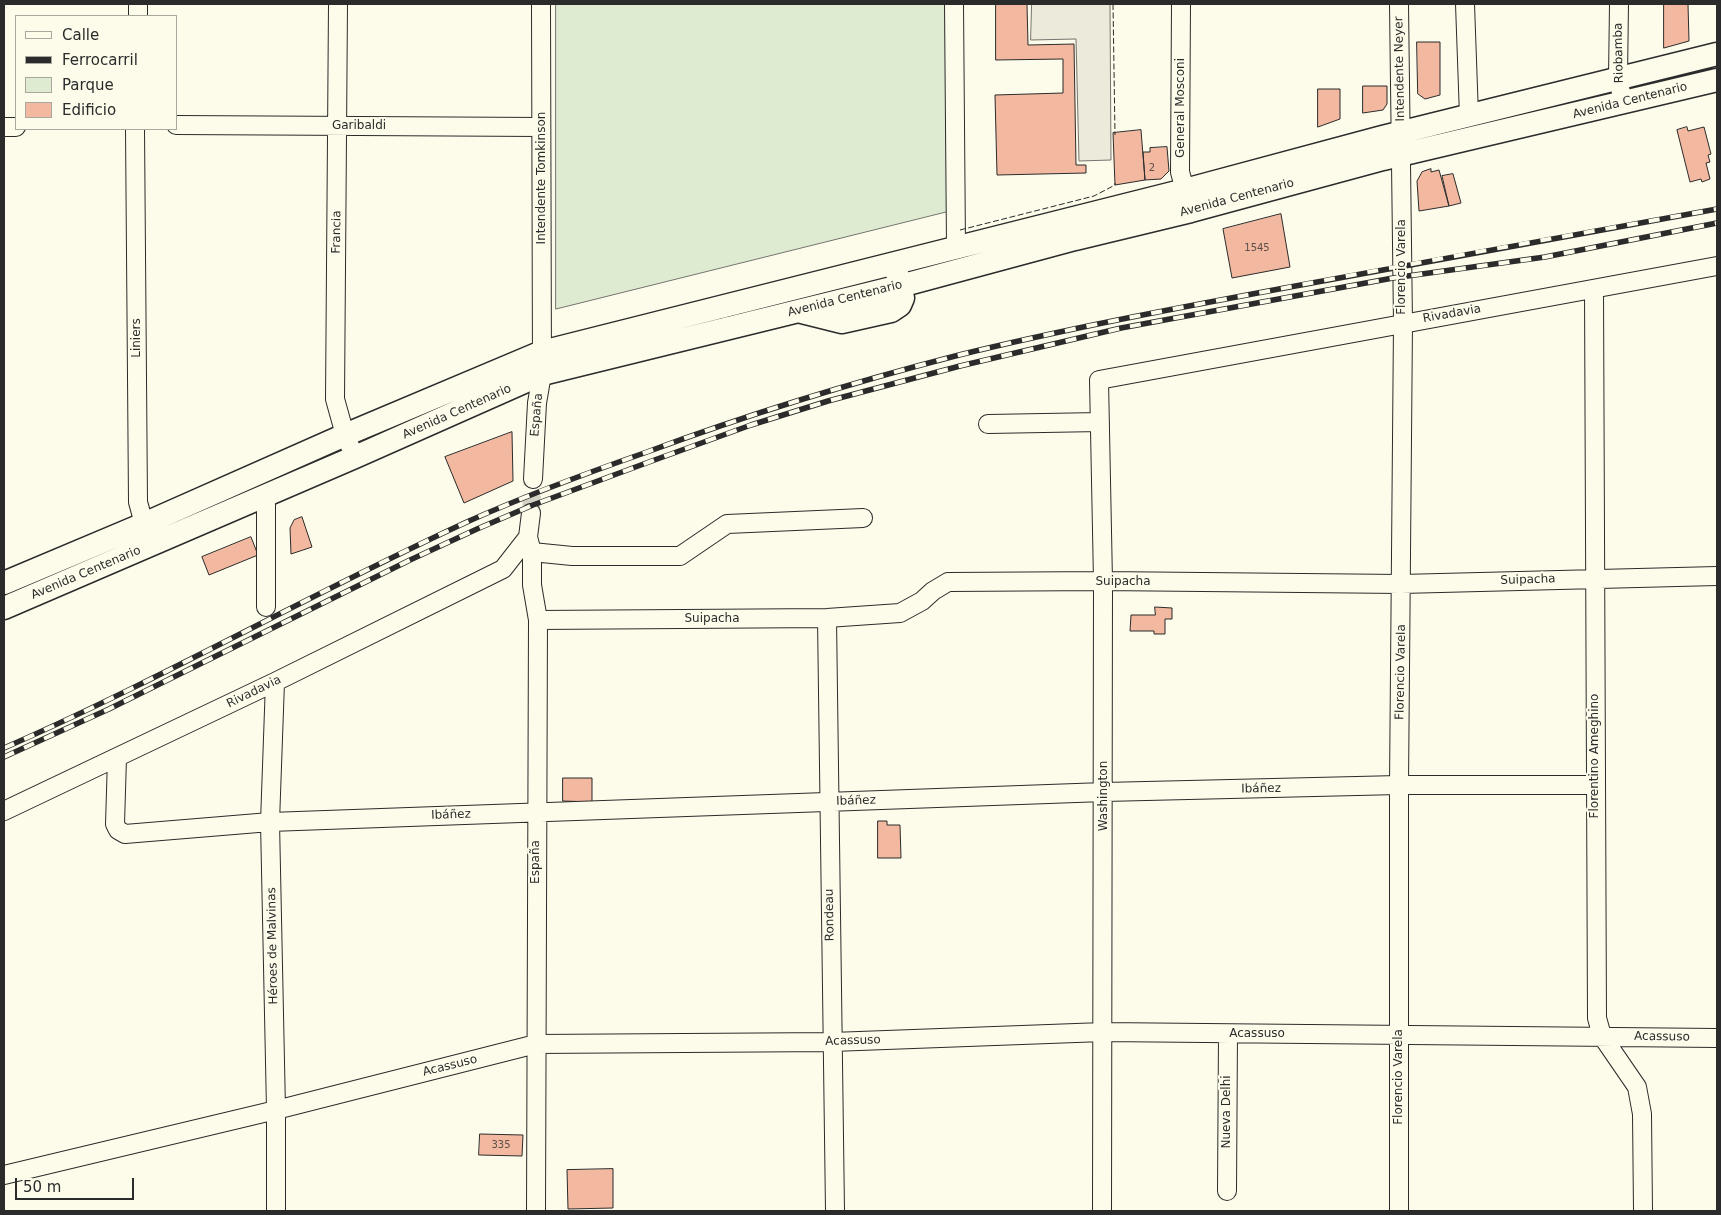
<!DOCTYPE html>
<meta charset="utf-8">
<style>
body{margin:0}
#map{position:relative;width:1721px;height:1215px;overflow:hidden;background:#fdfbea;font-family:"DejaVu Sans",sans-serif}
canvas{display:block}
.frame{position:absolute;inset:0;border:5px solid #2b2b2b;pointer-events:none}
.legend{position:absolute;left:15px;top:15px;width:162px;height:115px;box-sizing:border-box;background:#fdfbea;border:1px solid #a9a89e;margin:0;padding:6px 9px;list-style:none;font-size:15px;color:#2b2b2b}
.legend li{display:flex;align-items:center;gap:10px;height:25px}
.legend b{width:25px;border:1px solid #a9a89e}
.scale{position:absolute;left:15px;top:1178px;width:119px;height:22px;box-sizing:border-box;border:2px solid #2b2b2b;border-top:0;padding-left:6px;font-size:15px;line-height:18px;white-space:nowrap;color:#2b2b2b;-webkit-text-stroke:4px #fdfbea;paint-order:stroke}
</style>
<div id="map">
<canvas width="1721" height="1215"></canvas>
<div class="frame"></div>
<ul class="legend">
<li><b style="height:6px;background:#fdfbea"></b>Calle</li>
<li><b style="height:6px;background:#2b2b2b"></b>Ferrocarril</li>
<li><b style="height:14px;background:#deebd1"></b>Parque</li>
<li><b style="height:14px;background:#f2b8a0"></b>Edificio</li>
</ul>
<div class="scale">50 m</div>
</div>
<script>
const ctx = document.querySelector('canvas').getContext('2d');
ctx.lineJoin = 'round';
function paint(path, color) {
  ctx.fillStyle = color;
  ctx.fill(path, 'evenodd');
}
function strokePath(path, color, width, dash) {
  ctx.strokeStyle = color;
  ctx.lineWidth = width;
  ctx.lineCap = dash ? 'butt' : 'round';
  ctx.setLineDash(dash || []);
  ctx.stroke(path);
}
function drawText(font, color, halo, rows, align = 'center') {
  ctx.font = font + ' "DejaVu Sans",sans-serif';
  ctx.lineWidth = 4;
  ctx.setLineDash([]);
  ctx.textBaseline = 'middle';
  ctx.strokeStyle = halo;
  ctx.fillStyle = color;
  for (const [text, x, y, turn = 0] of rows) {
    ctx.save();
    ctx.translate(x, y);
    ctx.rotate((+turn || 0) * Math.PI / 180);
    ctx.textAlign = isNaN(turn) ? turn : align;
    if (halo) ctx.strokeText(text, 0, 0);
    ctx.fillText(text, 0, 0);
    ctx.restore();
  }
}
const green = new Path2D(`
 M556,4H948L950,211L556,309Z`);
const parking = new Path2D(`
 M1032,4H1110L1111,160L1079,161L1076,39L1031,40Z`);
const building = new Path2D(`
 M996,4H1027L1028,45L1074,44L1076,165H1086V173L997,175L995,95L1063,93V59L996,60Z
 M1664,4H1688L1689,41L1664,48Z
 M1417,42H1440V95L1425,99L1418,94Z
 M1363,86H1387V104L1383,110L1363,113Z
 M1318,89H1340V119L1318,127Z
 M1687,127L1688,131L1704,127L1711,154L1708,155L1710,162L1706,163L1710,179L1702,182L1701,179L1690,182L1677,130Z
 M1141,130L1145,180L1115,185L1113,133Z
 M1167,147L1169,171L1161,179L1145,180L1143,152H1150V148Z
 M1431,169V172L1439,170L1449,206L1419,211L1417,181L1422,172Z
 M1453,174L1461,203L1449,206L1442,176Z
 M1281,214L1290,267L1232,278L1223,229Z
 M512,432L513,481L464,503L445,457Z
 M302,517L312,547L291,554L290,528L294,520Z
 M251,537L258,555L209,575L202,557Z
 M1155,607L1172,608V619H1165V634H1154V631H1130L1131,615H1155Z
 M563,778H592V802L563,801Z
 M878,821H887V825H900L901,858H878Z
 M480,1134L523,1135L522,1156L479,1155Z
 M613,1169V1208L568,1209L567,1170Z`);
const minorTunnel = new Path2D(`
 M531,513L533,479`);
const minor = new Path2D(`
 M338,4L335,399L345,435L355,457
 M954,4L956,246
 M1181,4L1180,172L1188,201
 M1399,4L1403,323L1399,785V1211
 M1465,4L1469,116
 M1619,4L1618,78L1623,102
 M138,16V4
 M176,125L541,127
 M4,127H16
 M135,129L138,502L144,524L149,535
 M1594,289L1597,1018L1602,1036L1637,1087L1642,1114L1643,1211
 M988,424L1100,422
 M533,479L537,403L542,374L541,4
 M531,513L528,537L532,552V585L538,620L536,1211
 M532,552L572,556H680L727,524L863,518
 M266,607V494
 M827,618L835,1211
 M538,620L827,618L900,613L922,601L933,591L948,582L1103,581L1401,584L1717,576
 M275,682L270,822L276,1110V1211
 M117,758L115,824L118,830L125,834L270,822L1104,792L1399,785H1596
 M4,811L275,682L503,569L528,537
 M4,1175L276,1110L536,1044L832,1042L1103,1032L1717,1038
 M1227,1191L1228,1034
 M1102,1211L1103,581L1099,380L1717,266`);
const major = new Path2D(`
 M802,312L842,322L891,311L900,305L903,298L897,273
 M4,583L144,524L345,435L542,352L1185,190L1382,137L1717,54
 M4,608L355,457L542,374L900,286L1075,239L1191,211L1383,159L1717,80`);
const rail = new Path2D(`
 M4,748C162,679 312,593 469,521C527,495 587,473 647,452C749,414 854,382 959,355C1065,329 1172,309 1279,289C1425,261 1571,235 1717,209
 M4,757L109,709L410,560L477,529L533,505L649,462L751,425L828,401L960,366L1121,328L1393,278L1545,257L1717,223`);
const fence = new Path2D(`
 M1113,4L1115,135
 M960,230L1094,196L1115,185V183`);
const numberNames = [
 ["2",1152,168],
 ["1545",1257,248],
 ["335",501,1145]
];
const streetNames = [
 ["Riobamba",1619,53,-91],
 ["Intendente Neyer",1400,69,-91],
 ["Avenida Centenario",1630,101,-14],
 ["General Mosconi",1181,108,-90],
 ["Garibaldi",359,126],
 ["Intendente Tomkinson",542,178,-90],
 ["Avenida Centenario",1237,198,-15],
 ["Francia",337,232,-89],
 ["Florencio Varela",1402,267,-90],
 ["Avenida Centenario",845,299,-14],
 ["Rivadavia",1452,314,-10],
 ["Liniers",137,338,-90],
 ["Avenida Centenario",457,412,-24],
 ["España",537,415,-85],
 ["Avenida Centenario",86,573,-23],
 ["Suipacha",1528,580,-2],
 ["Suipacha",1123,582],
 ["Suipacha",712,619],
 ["Florencio Varela",1401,672,-89],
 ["Rivadavia",254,692,-26],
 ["Florentino Ameghino",1595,756,-90],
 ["Ibáñez",1261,789,-1],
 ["Washington",1104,796,-90],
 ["Ibáñez",856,801,-2],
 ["Ibáñez",451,815,-2],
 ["España",536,862,-90],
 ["Rondeau",830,915,-91],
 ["Héroes de Malvinas",273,946,-91],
 ["Acassuso",1257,1034],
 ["Acassuso",1662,1037,1],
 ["Acassuso",853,1041,-2],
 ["Acassuso",450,1066,-14],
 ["Florencio Varela",1399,1077,-90],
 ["Nueva Delhi",1227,1112,-90]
];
paint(green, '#deebd1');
strokePath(green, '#74746e', 1);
paint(parking, '#eceadb');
strokePath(parking, '#74746e', 1);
paint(building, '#f2b8a0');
strokePath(building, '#2b2b2b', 1);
strokePath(minorTunnel, '#d3d1c4', 18, [18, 9]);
strokePath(minor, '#2b2b2b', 20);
strokePath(major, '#2b2b2b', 25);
strokePath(minor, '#fdfbea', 18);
strokePath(major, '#fdfbea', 22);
strokePath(rail, '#2b2b2b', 5.5);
strokePath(rail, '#fdfbea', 4, [11]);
strokePath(fence, '#2b2b2b', 1, [6, 2.5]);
drawText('10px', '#5d4e48', null, numberNames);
drawText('12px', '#2b2b2b', '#fdfbea', streetNames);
</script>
